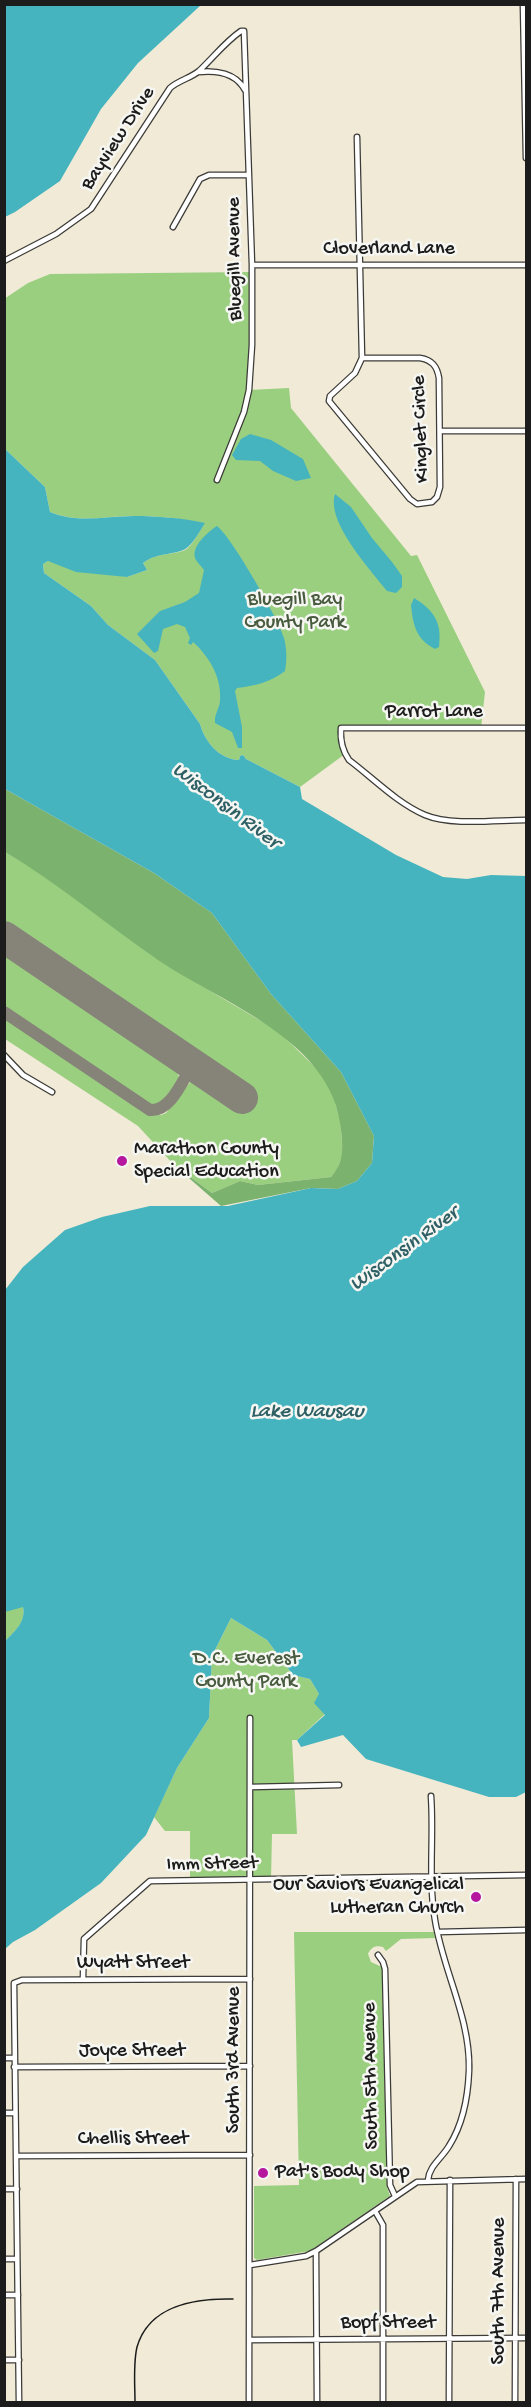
<!DOCTYPE html>
<style>
body{margin:0}
#map{position:relative;width:531px;height:2407px;overflow:hidden;background:#f0ead6;font-family:"Gochi Hand",sans-serif}
canvas{display:block}
.frame{position:absolute;inset:0;border:6px solid #1c1c1c;pointer-events:none}
</style>
<div id="map">
<canvas width="531" height="2407"></canvas>
<div class="frame"></div>
</div>
<script>
const ctx = document.querySelector('canvas').getContext('2d');
ctx.lineJoin = 'round';
function paint(path, color) {
  ctx.fillStyle = color;
  ctx.fill(path, 'evenodd');
}
function strokePath(path, color, width, dash) {
  ctx.strokeStyle = color;
  ctx.lineWidth = width;
  ctx.lineCap = dash ? 'butt' : 'round';
  ctx.setLineDash(dash || []);
  ctx.stroke(path);
}
function drawText(font, color, halo, rows, align = 'center') {
  ctx.font = font + ' "Gochi Hand",sans-serif';
  ctx.lineWidth = 5;
  ctx.setLineDash([]);
  ctx.textBaseline = 'middle';
  ctx.strokeStyle = halo;
  ctx.fillStyle = color;
  for (const [text, x, y, turn = 0] of rows) {
    ctx.save();
    ctx.translate(x, y);
    ctx.rotate((+turn || 0) * Math.PI / 180);
    ctx.textAlign = isNaN(turn) ? turn : align;
    if (halo) ctx.strokeText(text, 0, 0);
    ctx.fillText(text, 0, 0);
    ctx.restore();
  }
}
const green = new Path2D(`
 M251,272L249,390L289,388L291,408L411,556L417,555L485,692L481,728H341L345,754L300,787L246,759L243,755L240,756L239,760C219,759 205,742 200,724L155,660L108,625L91,606L44,573L43,564L48,561L127,577L147,570L143,563C159,551 178,556 188,548C194,542 200,531 204,524C182,518 157,516 134,516C103,516 80,524 50,512L45,487L5,449L4,299L28,283L50,274Z
 M5,852L39,872L200,985L278,1031L322,1074L333,1096L340,1119L343,1154L337,1170L331,1177L258,1185L240,1181L212,1193L174,1165L138,1126L5,1039L4,1018L149,1115H161L166,1113L191,1081L202,1082L236,1105L247,1088L5,924Z
 M4,949L177,1066L179,1078C173,1089 164,1107 150,1104L5,1006Z
 M16,1607H23C26,1623 15,1631 5,1641V1612Z
 M231,1618L267,1640L293,1675L310,1679L319,1694L325,1714L297,1740H292L297,1834H272L271,1879H250L248,1764L247,1873L245,1877L190,1878V1831H165L154,1817L177,1768L209,1718L212,1656Z
 M294,1932H434L435,1938L401,1939L386,1951L383,1947C376,1945 371,1947 368,1954L371,1962L382,1967L387,2187L390,2196L310,2251L257,2260L254,2258V2186L299,2185Z`);
const forest = new Path2D(`
 M5,789L154,873L212,913L271,994L341,1072L374,1136L372,1163L357,1181L338,1189L311,1188L221,1206L174,1165L212,1193L240,1181L258,1185L331,1177C344,1162 343,1150 341,1130C333,1040 223,1004 158,960C106,924 59,884 5,852Z`);
const water = new Path2D(`
 M5,4L201,5L138,63L101,109L60,181L15,212L5,217Z
 M250,434L271,440L303,459L311,478L296,481L273,471L260,461L236,460L232,455L241,439Z
 M5,449L45,487L50,512C79,524 104,516 134,516C158,516 182,518 205,523C200,531 194,542 188,547C178,556 159,551 143,563L147,570L127,577L76,572L48,561L43,564L44,573L91,606L108,625L155,660L200,724C205,742 219,759 239,760L240,756L243,755L246,759L300,787L302,799L396,855L443,877L467,879L491,875L526,876V1792L516,1797H489L366,1759L343,1735L301,1747L297,1740L325,1715L314,1703L319,1694L310,1679L293,1675L267,1640L231,1618L212,1656L209,1718L177,1768L146,1835L101,1883L35,1930L13,1942L5,1949V1641C15,1631 26,1622 23,1607L5,1612V1290L23,1267L65,1230L102,1217L150,1206H228L311,1188L338,1189L357,1181L372,1163L374,1136L341,1072L271,994L212,913L154,873L5,789Z
 M335,494L351,507L372,538L392,562L402,576V587L396,593L387,591C370,569 326,522 335,494Z
 M217,526C231,536 279,620 284,638C287,649 287,661 285,671C271,682 254,686 237,688L235,691L242,727V748H238L232,732L215,723C214,714 220,708 220,700C222,678 209,656 193,642L191,645L188,643L190,638L185,627L177,624L163,629L158,651L154,653L137,634L160,611L185,602L199,593L204,570C201,566 196,561 195,558C191,546 209,531 217,526Z
 M414,598C435,611 442,623 439,647L435,649C416,639 413,625 411,605Z`);
const taxiway = new Path2D(`
 M4,1012L150,1110C171,1112 183,1079 193,1064`);
const runway = new Path2D(`
 M4,937L242,1098`);
const minor = new Path2D(`
 M523,4L526,158
 M198,72C216,70 236,73 245,90
 M357,137L362,358L355,373L330,396L329,401L410,499L417,504L432,502L437,497L440,487L439,378C437,366 432,360 420,358H362
 M173,227L200,179L209,175H249
 M4,261L56,234L91,209L170,88C179,80 191,78 199,71C213,58 225,42 241,31H244L252,265V345L249,390L244,412L217,480
 M252,265H526
 M440,431H526
 M526,728H341C340,740 342,750 349,760C373,778 397,803 425,815C451,826 497,820 526,820
 M4,1055L23,1075L52,1092
 M251,1787L339,1785
 M438,1932L526,1930
 M378,1955L383,1962L385,1969L390,2185L395,2196
 M83,1979L84,1939L150,1881L526,1875
 M4,2058H14
 M14,2067L250,2066
 M4,2113H15
 M16,2156L250,2155
 M428,2180C429,2166 442,2158 449,2146C463,2124 468,2097 469,2071C471,2019 443,1971 435,1920C428,1879 434,1837 431,1796
 M4,2189H17
 M375,2211L383,2225V2402
 M316,2251L317,2402
 M4,2259H17
 M250,2265L306,2256L316,2251L417,2182L526,2179
 M4,2295H18
 M250,2340L526,2338
 M4,2360H19
 M19,2402L14,1983L22,1980L250,1979
 M249,2402L250,1718
 M449,2402L450,2180
 M515,2402L516,2179`);
const rail = new Path2D(`
 M135,2402C135,2385 133,2364 137,2347C149,2305 196,2298 233,2299`);
const markers = [
 [122,1161,6,"#b5179e"],
 [476,1897,6,"#b5179e"],
 [263,2173,6,"#b5179e"]
];
const streetNames = [
 ["Bayview Drive",119,139,-57],
 ["Cloverland Lane",389,250],
 ["Bluegill Avenue",236,259,-91],
 ["Kinglet Circle",422,429,-92],
 ["Parrot Lane",434,713],
 ["Imm Street",212,1865,-1],
 ["Wyatt Street",133,1964],
 ["Joyce Street",132,2052],
 ["South 3rd Avenue",235,2060,-90],
 ["South 5th Avenue",372,2076,-91],
 ["Chellis Street",133,2140],
 ["South 7th Avenue",500,2291,-90],
 ["Bopf Street",388,2324]
];
const parkNames = [
 ["Bluegill Bay",295,601],
 ["County Park",295,624],
 ["D.C. Everest",246,1660],
 ["County Park",246,1683]
];
const poiNames = [
 ["Marathon County",134,1150],
 ["Special Education",134,1173],
 ["Our Saviors Evangelical",464,1886,"right"],
 ["Lutheran Church",464,1909,"right"],
 ["Pat's Body Shop",275,2173]
];
const waterNames = [
 ["Wisconsin River",225,807,37],
 ["Wisconsin River",405,1250,-36],
 ["Lake Wausau",307,1413]
];
paint(green, '#9acf80');
paint(forest, '#7bb26e');
paint(water, '#45b4bf');
strokePath(taxiway, '#868379', 12);
strokePath(runway, '#868379', 32);
strokePath(minor, '#3c3b38', 7);
strokePath(minor, '#fff', 4.5);
strokePath(rail, '#1c1c1c', 1.5);
for (const [x, y, r, color] of markers) {
  const dot = new Path2D();
  dot.arc(x, y, r, 0, 2 * Math.PI);
  ctx.fillStyle = color;
  ctx.fill(dot);
  strokePath(dot, '#f6f6f2', 2);
}
drawText('20px', '#1c1c1c', '#f6f6f2', streetNames);
drawText('20px', '#485b3f', '#f6f6f2', parkNames);
drawText('20px', '#1c1c1c', '#f6f6f2', poiNames, 'left');
drawText('italic 21px', '#2e6065', '#f6f6f2', waterNames);
</script>
